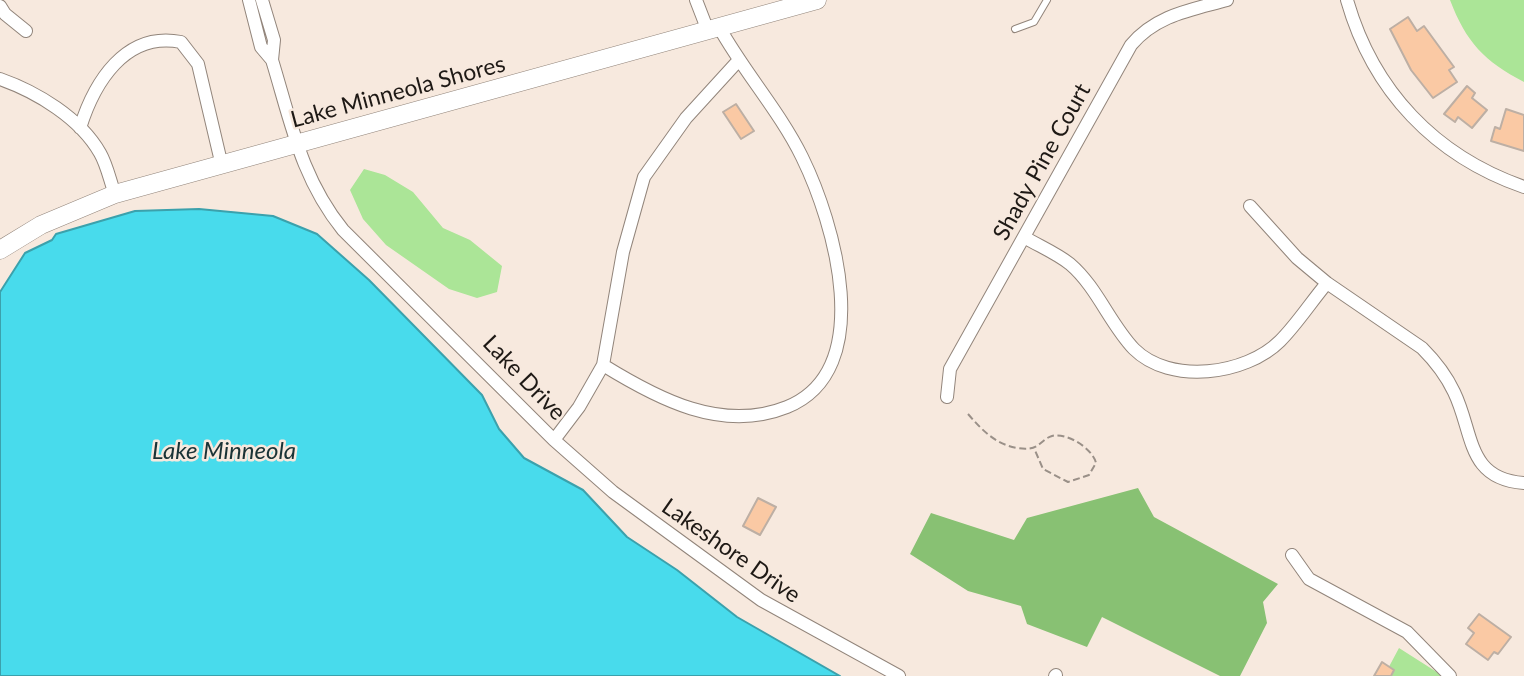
<!DOCTYPE html>
<style>
body{margin:0}
canvas{display:block;background:#f7e9de}
</style>
<canvas width="1524" height="676"></canvas>
<script>
const ctx = document.querySelector('canvas').getContext('2d');
ctx.lineJoin = 'round';
function paint(path, color) {
  ctx.fillStyle = color;
  ctx.fill(path, 'evenodd');
}
function strokePath(path, color, width, dash) {
  ctx.strokeStyle = color;
  ctx.lineWidth = width;
  ctx.lineCap = dash ? 'butt' : 'round';
  ctx.setLineDash(dash || []);
  ctx.stroke(path);
}
function drawText(font, color, halo, rows, align = 'center') {
  ctx.font = font + ' Lato,sans-serif';
  ctx.lineWidth = 5;
  ctx.setLineDash([]);
  ctx.textBaseline = 'middle';
  ctx.strokeStyle = halo;
  ctx.fillStyle = color;
  for (const [text, x, y, turn = 0] of rows) {
    ctx.save();
    ctx.translate(x, y);
    ctx.rotate((+turn || 0) * Math.PI / 180);
    ctx.textAlign = isNaN(turn) ? turn : align;
    if (halo) ctx.strokeText(text, 0, 0);
    ctx.fillText(text, 0, 0);
    ctx.restore();
  }
}
const green = new Path2D(`
 M1450,0H1524V82C1484,61 1466,42 1450,0Z
 M364,169L385,175L413,192L443,228L470,240L502,266L497,292L477,298L449,289L386,245L363,219L350,190Z
 M1399,648L1443,676H1384Z`);
const forest = new Path2D(`
 M1138,488L1154,517L1278,584L1263,602L1267,623L1240,676H1220L1102,617L1087,647L1027,624L1021,606L968,591L910,554L931,513L1014,540L1027,518Z`);
const water = new Path2D(`
 M199,209L273,216L317,234L369,280L482,395L499,429L524,458L583,490L627,537L677,570L737,617L840,676H0V292L25,253L52,240L56,234L135,211Z`);
const building = new Path2D(`
 M1408,17L1417,31L1424,26L1454,67L1449,70L1457,82L1433,98L1411,70L1390,29Z
 M1467,86L1475,93L1472,98L1487,110L1472,128L1458,117L1455,122L1444,114Z
 M736,104L754,131L741,139L723,112Z
 M1506,109L1524,115V151L1491,141L1495,127L1500,129Z
 M758,498L776,507L760,535L743,526Z
 M1479,614L1511,637L1498,654L1494,652L1488,660L1466,644L1474,633L1468,628Z
 M1382,662L1394,670L1391,676H1374Z`);
const path = new Path2D(`
 M968,414C982,430 995,444 1017,448C1040,452 1039,440 1052,436C1067,432 1093,449 1096,463L1089,475L1068,482L1043,469L1034,448`);
const service = new Path2D(`
 M1015,29L1034,22L1047,0`);
const minor = new Path2D(`
 M249,0L261,47L272,60
 M262,0L274,40L272,60C291,122 301,178 343,230L554,440L613,492L761,600L899,676
 M696,0L708,31
 M1347,0C1373,91 1435,156 1524,187
 M0,6L5,14L26,31
 M0,79C37,92 80,118 100,153C107,165 110,181 115,194
 M80,128C94,83 125,31 181,42L198,64L222,166
 M1250,206L1297,258L1327,283L1422,348C1435,361 1446,375 1454,392C1474,433 1466,479 1524,483
 M1024,237C1039,246 1056,253 1070,264C1097,287 1110,324 1134,349C1170,385 1246,375 1280,341C1297,324 1311,302 1327,283
 M603,365C658,399 722,433 787,407C878,370 834,222 802,157C780,112 744,72 719,27
 M947,397L950,369L1131,45C1156,15 1191,10 1227,0
 M554,440L579,407L603,365L623,252L644,177L686,118L738,61
 M1292,555L1309,579L1407,632L1450,676
 M1055,676L1056,675`);
const secondary = new Path2D(`
 M0,250L41,225L115,194L817,0`);
const streetNames = [
 ["Lake Minneola Shores",398,92,-15],
 ["Shady Pine Court",1042,162,-61],
 ["Lake Drive",524,378,46],
 ["Lakeshore Drive",731,551,35]
];
const waterNames = [
 ["Lake Minneola",224,451]
];
paint(green, '#abe597');
paint(forest, '#88c173');
paint(water, '#48dbec');
strokePath(water, '#3ba1ac', 2);
paint(building, '#fac9a4');
strokePath(building, '#bdafa4', 2);
strokePath(service, '#92857b', 8);
strokePath(minor, '#92857b', 14);
strokePath(secondary, '#92857b', 19);
strokePath(path, '#9a9088', 2, [7, 3.5]);
strokePath(service, '#fff', 6);
strokePath(minor, '#fff', 12);
strokePath(secondary, '#fff', 18);
drawText('23px', '#1e1915', '#f7e9de', streetNames);
drawText('italic 24px', '#1a3336', '#f7e9de', waterNames);
</script>
